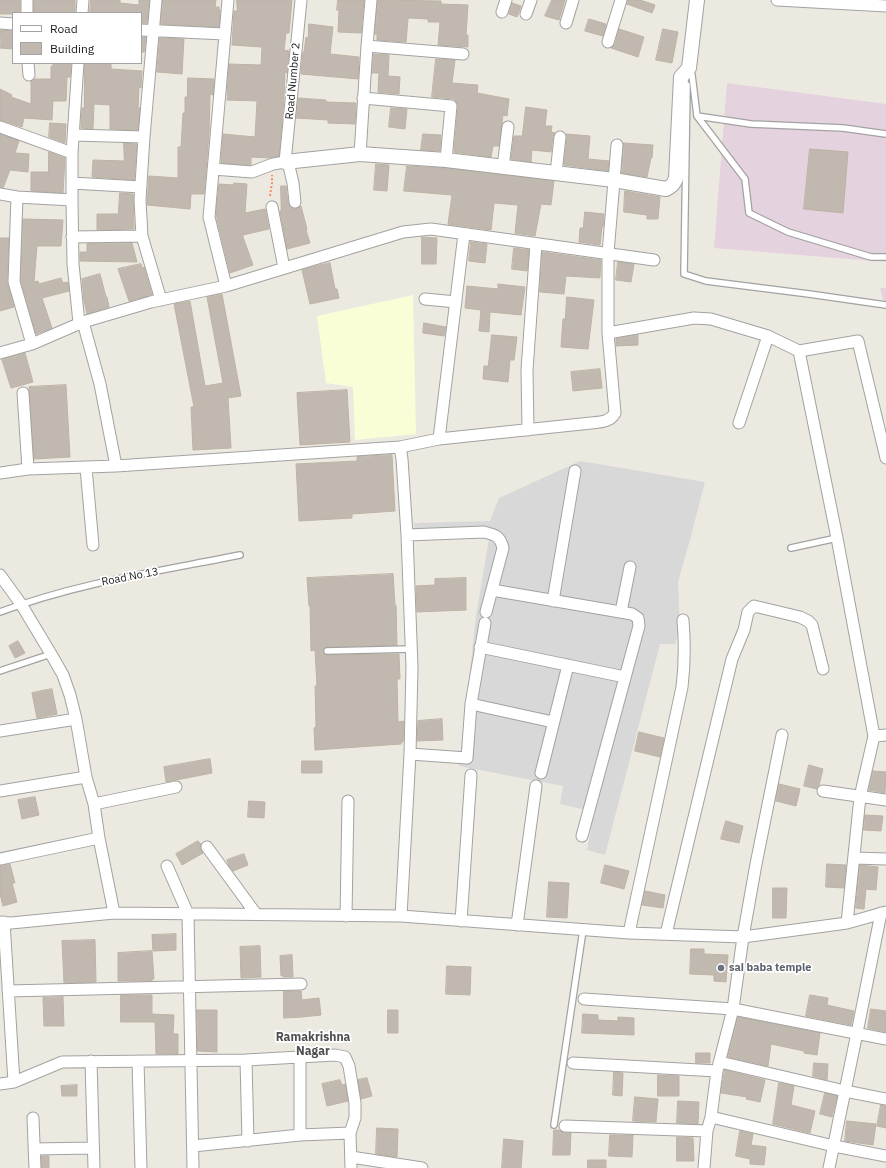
<!DOCTYPE html>
<style>
body{margin:0}
#map{position:relative;width:886px;height:1168px;overflow:hidden;background:#eceae0;font-family:"IBM Plex Sans",sans-serif}
canvas{display:block}
.legend{position:absolute;left:12px;top:12px;width:130px;height:52px;box-sizing:border-box;background:#fff;border:1px solid #a4a4a4;margin:0;padding:5px 7px;list-style:none;font-size:12px;color:#1b1b1b}
.legend li{display:flex;align-items:center;gap:8px;height:20px}
.legend b{width:20px;border:1px solid #a4a4a4}
</style>
<div id="map">
<canvas width="886" height="1168"></canvas>
<ul class="legend">
<li><b style="height:5px;background:#fff"></b>Road</li>
<li><b style="height:11px;background:#c1b9b0"></b>Building</li>
</ul>
</div>
<script>
const ctx = document.querySelector('canvas').getContext('2d');
ctx.lineJoin = 'round';
function paint(path, color) {
  ctx.fillStyle = color;
  ctx.fill(path, 'evenodd');
}
function strokePath(path, color, width, dash) {
  ctx.strokeStyle = color;
  ctx.lineWidth = width;
  ctx.lineCap = dash ? 'butt' : 'round';
  ctx.setLineDash(dash || []);
  ctx.stroke(path);
}
function drawText(font, color, halo, rows, align = 'center') {
  ctx.font = font + ' "IBM Plex Sans",sans-serif';
  ctx.lineWidth = 3.5;
  ctx.setLineDash([]);
  ctx.textBaseline = 'middle';
  ctx.strokeStyle = halo;
  ctx.fillStyle = color;
  for (const [text, x, y, turn = 0] of rows) {
    ctx.save();
    ctx.translate(x, y);
    ctx.rotate((+turn || 0) * Math.PI / 180);
    ctx.textAlign = isNaN(turn) ? turn : align;
    if (halo) ctx.strokeText(text, 0, 0);
    ctx.fillText(text, 0, 0);
    ctx.restore();
  }
}
const residential = new Path2D(`
 M580,461L705,482L690,540L678,582L680,628L675,644H660L605,855L587,850L594,812L560,804L563,786L459,766L476,617L489,538H415L414,523L490,521L499,498Z`);
const industrial = new Path2D(`
 M727,83L886,104V262L714,248Z
 M880,288H886V311Z`);
const education = new Path2D(`
 M413,295L416,434L355,440L353,387L326,383L317,316Z`);
const building = new Path2D(`
 M0,0H20V13H13V14H0Z
 M34,0H75V13H34Z
 M91,0H120V3L139,5V0H149L147,23H141V13H90Z
 M163,0H216L215,7H219V10H220L219,27L161,24Z
 M237,0H292L289,33H286L284,50L289,51L287,73L285,72L284,97L279,156L269,158L251,157V165L221,163L223,134L255,137L257,101L227,100L228,95H227L229,64L261,65L262,47L232,45L234,11H237Z
 M338,0H364L361,33L338,32L339,10H337Z
 M378,0L441,1V4L468,5L466,35H468V47L438,45L440,22H428V19L409,18L408,19L406,42L377,40V34H375Z
 M552,0H565L559,20L545,16Z
 M628,0H640L655,5L652,13L627,4Z
 M512,3L521,6L517,17L509,14Z
 M589,19L606,24L603,36L585,31Z
 M309,24L333,27L330,54L359,57L358,79L301,74L303,52H304L306,37L308,38Z
 M619,29L644,37L638,57L611,48L615,44Z
 M663,29L678,32L672,63L656,60Z
 M1,30L13,31V49L0,48Z
 M141,37H146L144,52H141Z
 M160,38L184,39L182,74L157,72Z
 M374,54L389,55L388,76L400,77L399,94L378,92L379,73H372Z
 M436,59L455,60L452,83L478,85L477,93L509,99L507,116L503,115L499,146H493L491,157L454,152L458,104L454,99L432,97Z
 M53,63H71L70,77H67L66,101H53L52,120L24,118L22,127L0,120V89L12,95L11,97L31,104V81L35,79H51V66H53Z
 M85,63H111V69L142,71L141,88L139,87L138,108H140L138,130L110,129V105L94,104L93,129L81,128L82,108H84Z
 M188,78L214,79L213,95L210,94L209,134L204,194H191L190,209L147,205L149,176L178,178V147H181L183,113H185V97H187Z
 M298,98L326,100V102L356,103L355,124L328,123V120L296,118Z
 M526,107L547,110L545,126H552L551,132L555,133L553,136L551,152L532,150L531,162L511,159L514,136H522Z
 M391,108L407,109L405,129L389,127Z
 M50,123L66,124L65,143L49,137Z
 M0,134L19,141L15,153L29,154L28,172L10,170L3,188L0,187Z
 M423,134L441,135L440,151L421,150Z
 M566,134L590,136L588,159L609,161L608,171L564,165L567,138Z
 M124,143L137,144L134,180L92,177L93,160L124,161Z
 M624,143L653,145L652,158H651L647,177L622,173Z
 M810,149L848,152L843,213L804,209Z
 M49,152L65,158L63,193L31,191V172H48Z
 M376,164L389,165L387,191L374,190Z
 M407,166L445,168L554,181L551,205L541,204L535,236L515,233L518,205L494,203L491,230L448,224L452,195L404,191Z
 M234,183L247,184L245,213L265,209L269,229L243,235V237L253,265L230,273L217,219L216,212L219,184L234,185Z
 M281,186H286L288,203L290,206L295,209L301,206L307,229L306,230L310,243L287,249L280,211L281,210Z
 M625,191L660,197L658,219H647V215L624,212Z
 M120,193L133,194L134,229L97,230V214H118Z
 M585,212L604,214L603,227H602L600,245L579,242L580,228H583Z
 M23,219L63,220L61,246H37L34,282L38,281L39,284L61,278L63,283L68,282L69,291L42,298L52,328L36,334L21,281Z
 M422,237L437,238L436,264H422Z
 M0,238H9L7,282L14,307L0,311Z
 M471,242L487,244L485,263L469,261Z
 M132,243L137,262L80,261V252H87V244Z
 M514,248L529,250L527,271L512,269Z
 M542,252L601,260L600,277V278L566,276L564,294L540,292Z
 M618,262L634,264L631,282L616,280Z
 M330,263L335,289H337L339,298L310,304L302,270L316,266Z
 M141,264L142,268L144,267L152,295L129,301L118,269Z
 M100,274L106,297H107L109,307L87,314L84,301L82,279Z
 M498,284L525,287L521,315L490,312L489,332L479,331L481,310L465,308L467,286L498,289Z
 M222,294L241,396L228,398L231,448L193,450L191,407H194L174,304L190,301L205,386L223,383L207,297Z
 M567,297L594,300L588,349L561,347L563,319H565Z
 M424,323L446,327L444,336L423,333Z
 M492,335L517,337L514,360H510L508,382L483,379L484,366H488Z
 M638,335V345L616,346V339Z
 M25,353L33,382L11,388L2,360Z
 M600,369L602,388L573,391L571,372Z
 M66,385L70,457L34,459L29,387Z
 M347,390L350,442L300,445L297,393Z
 M392,455L395,511L352,514V518L299,521L296,464L357,461V457Z
 M393,574L395,605H396L397,645L327,647L324,649L323,651L325,654L327,655L399,654L400,679H397L398,722L404,721L403,742H401V744L315,750L314,728L316,727L315,686H317L315,650L311,651L310,606H309L307,578Z
 M466,578V610L417,612L416,586L435,585V579Z
 M18,641L25,653L15,658L9,646Z
 M52,689L57,714L37,718L32,693Z
 M442,719L443,740L417,741L418,721Z
 M639,732L664,738L660,757L635,751Z
 M210,759L212,773L166,782L164,767Z
 M302,761H322V773H302Z
 M809,765L823,769L819,785L817,789L804,786Z
 M873,771L886,772L885,793L869,790Z
 M779,784L800,789L796,806L776,801Z
 M35,797L39,815L22,819L18,800Z
 M249,801L265,802L264,818L248,817Z
 M865,815L883,816L881,831L864,830Z
 M726,821L743,826L739,843L721,839Z
 M198,841L201,844L200,848L203,853L182,865L176,854Z
 M244,854L248,865L233,871L229,866L227,860Z
 M10,864L15,883H12L17,902L3,906L0,894V866Z
 M827,864L846,865L844,888L826,887Z
 M605,865L629,871L624,889L601,883Z
 M860,865L878,867L876,890L866,889L864,909L856,908Z
 M549,882L569,883L567,918L547,917Z
 M773,888H787L786,918H773Z
 M645,891L665,895L663,908L642,905Z
 M176,934V950L153,951L152,935Z
 M95,940L96,982L64,983L62,941Z
 M260,946L261,977L241,978L240,947Z
 M691,949H704V954L728,955L726,982L714,981V975L690,974Z
 M152,951L154,979H152V981H118V953Z
 M292,955L293,977H283V975L281,976L280,956Z
 M447,966L471,967L470,995L446,994Z
 M284,991H301L302,1000L319,998L321,1015L302,1017L284,1018Z
 M121,995H152V1014L174,1015L173,1034H178V1054H156L155,1022H121Z
 M810,995L828,998L827,1005L854,1011L851,1025L806,1016Z
 M63,997L64,1026H44L43,998Z
 M871,1009L886,1011V1032L868,1028Z
 M197,1010H217V1052L198,1051Z
 M388,1010H398V1033H388Z
 M583,1014L598,1015V1020L618,1021V1017L634,1018V1035L582,1033Z
 M738,1017L820,1033L817,1055L804,1053V1051L771,1044L768,1066L728,1057Z
 M696,1053H710V1063H696Z
 M814,1063L828,1064L827,1080L813,1076Z
 M725,1070L765,1080L760,1102L746,1099L747,1097L721,1093Z
 M614,1072L623,1073L622,1096L613,1095Z
 M658,1075L679,1076V1096H658Z
 M367,1078L372,1096L361,1099L358,1080Z
 M340,1080L342,1085L345,1084L348,1101L327,1106L322,1084Z
 M779,1083L794,1086L791,1105L815,1111L810,1133L773,1124Z
 M77,1085V1096H62L61,1086Z
 M825,1093L837,1096L832,1117L820,1114Z
 M635,1097L658,1099L656,1122L633,1121Z
 M678,1101L699,1102L698,1124L677,1123Z
 M881,1105L886,1106V1128L877,1126Z
 M847,1121L876,1124L873,1145L845,1141Z
 M377,1128L398,1129L397,1157L376,1154Z
 M554,1130H559L564,1133H571L570,1155H553Z
 M740,1131L753,1134L751,1145L766,1147L764,1165L750,1164V1159L736,1156Z
 M610,1135H633L632,1157L609,1156Z
 M677,1137L693,1138L694,1161H677Z
 M504,1139L523,1141L521,1168H502Z
 M42,1156H49V1168H42Z
 M588,1160H606V1168H588Z`);
const path = new Path2D(`
 M270,196L272,183V175`);
const service = new Path2D(`
 M689,69L692,75L697,116L745,179L749,213L788,232L871,257H886
 M687,85L684,274L706,281L809,294L886,305
 M697,116L751,124L843,128L886,134
 M791,548L837,538
 M0,612C77,583 160,571 240,555
 M327,651L411,649
 M0,671L51,654
 M554,1125L583,930`);
const minor = new Path2D(`
 M777,0L886,6
 M502,12L506,0
 M27,13V0
 M82,13L83,0
 M526,14L531,0
 M0,23L13,24
 M566,23L573,0
 M141,30L224,34
 M608,42L621,0
 M367,46L463,54
 M28,63L29,75
 M78,63L72,153V200L73,264L79,323
 M363,98L451,106L446,160
 M0,127L72,153
 M73,135L144,137
 M360,154L367,46L371,0
 M288,162L293,183L295,202
 M503,167L508,127
 M213,169L252,172L273,164L285,162L301,0
 M556,173L560,137
 M72,183L141,187
 M0,194L17,197L72,200
 M17,197L14,282L32,344
 M272,207L284,268
 M142,236L161,300
 M72,237L142,236L140,200L144,137L156,0
 M226,286L209,217L228,0
 M425,299L456,302
 M83,322L100,384L116,466
 M608,333L694,318L711,319L768,336L799,351L837,538L874,736L860,797L847,923
 M799,351L858,341L886,458
 M0,353L32,344L83,322L151,302L226,286L403,232L431,229L654,260
 M23,393L28,469
 M739,423L768,336
 M528,430L527,370L536,244
 M439,439L464,234
 M400,447L402,459L407,535L412,667L410,754L401,916
 M86,468L93,545
 M0,473L28,469L116,466L400,447L439,439L591,423C601,422 610,422 615,413L608,333V253L617,145
 M407,535L484,532C496,535 500,536 503,548L486,612
 M0,575L21,604L51,654L63,675L70,695L76,719L86,777L94,804L99,838L114,913
 M492,590L632,614L638,618L639,626L582,836
 M553,601L575,471
 M621,612L630,567
 M480,647L625,677
 M471,704L553,722
 M0,731L76,719
 M874,736L886,735
 M410,754L467,758L471,704L485,623
 M541,773L568,665
 M0,791L86,777
 M823,791L886,800
 M94,804L176,787
 M207,847L256,914
 M854,858L886,859
 M0,859L99,838
 M167,866L188,914L193,1168
 M346,916L348,801
 M461,921L471,775
 M0,922L11,923L114,913L401,916L629,933L743,937L847,923L886,912
 M4,922L14,1082
 M517,925L536,786
 M629,933L682,687C685,663 685,644 683,620
 M666,934L732,659L744,630L748,612L754,606L800,617L808,621L812,625L823,669
 M8,991L301,984
 M584,999L733,1009L886,1039
 M300,1057V1135
 M246,1060L248,1141
 M91,1061L94,1168
 M138,1061L141,1168
 M720,1062L845,1091L886,1099
 M573,1063L717,1071
 M0,1084L14,1082L62,1062L246,1060L335,1055L345,1057L349,1066L355,1103V1118L350,1133L351,1168
 M711,1117L834,1146L886,1156
 M33,1118L35,1168
 M565,1126L707,1131
 M193,1146L300,1135L350,1133
 M34,1149L93,1148
 M351,1157L422,1168
 M704,1168L707,1131L711,1117L717,1071L733,1009L743,937L756,864L782,735
 M829,1168L857,1033L881,913`);
const tertiary = new Path2D(`
 M285,162L360,154L446,160L614,180L666,189C672,186 674,184 676,178L681,77L689,68L697,0`);
const markers = [
 [721,968,4,"#6b7280"]
];
const streetNames = [
 ["Road Number 2",293,81,-85],
 ["Road No 13",130,577,-11]
];
const worshipNames = [
 ["sai baba temple",729,968]
];
const neighbourhoodNames = [
 ["Ramakrishna",313,1038],
 ["Nagar",313,1052]
];
paint(residential, '#d9d8d8');
paint(industrial, '#e5d2df');
paint(education, '#f9fed7');
paint(building, '#c1b9b0');
strokePath(building, '#beb2a3', 1);
strokePath(service, '#a2a2a2', 8);
strokePath(minor, '#a2a2a2', 13);
strokePath(tertiary, '#a2a2a2', 16);
strokePath(path, '#f78967', 2, [2, 2]);
strokePath(service, '#fff', 5.5);
strokePath(minor, '#fff', 11);
strokePath(tertiary, '#fff', 14);
for (const [x, y, r, color] of markers) {
  const dot = new Path2D();
  dot.arc(x, y, r, 0, 2 * Math.PI);
  ctx.fillStyle = color;
  ctx.fill(dot);
  strokePath(dot, '#fff', 1.5);
}
drawText('11px', '#1b1b1b', '#fff', streetNames);
drawText('bold 11px', '#5b616d', '#fff', worshipNames, 'left');
drawText('bold 12px', '#4e4e4e', '#fff', neighbourhoodNames);
</script>
